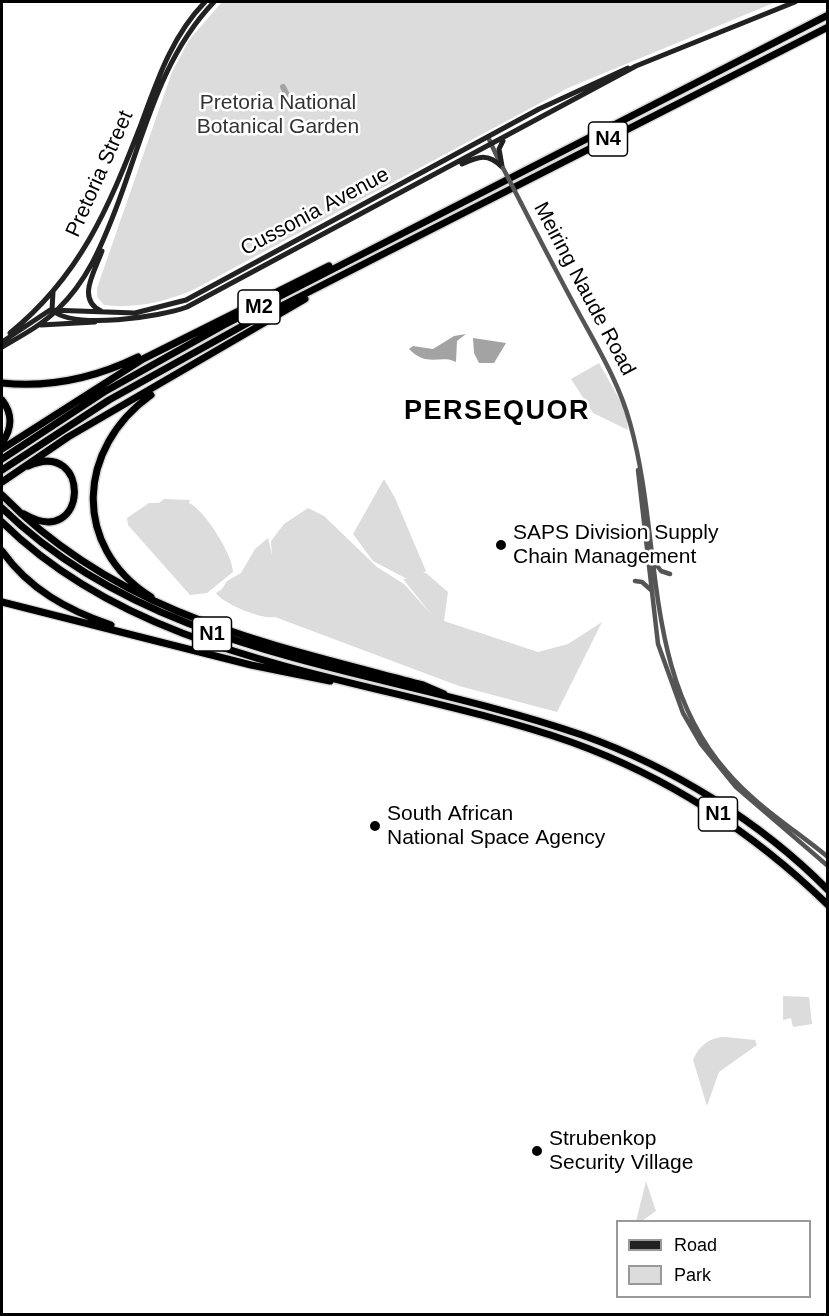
<!DOCTYPE html>
<style>
body{margin:0}
#map{position:relative;width:829px;height:1316px;overflow:hidden;background:#fff;font-family:Arial,sans-serif}
canvas{display:block}
.frame{position:absolute;inset:0;border:3px solid #000;pointer-events:none}
.legend{position:absolute;left:616px;top:1220px;width:195px;height:78px;box-sizing:border-box;background:#fff;border:2px solid #999;margin:0;padding:8px 10px;list-style:none;font-size:18px;color:#000}
.legend li{display:flex;align-items:center;gap:12px;height:30px}
.legend b{width:30px;border:2px solid #999}
</style>
<div id="map">
<canvas width="829" height="1316"></canvas>
<div class="frame"></div>
<ul class="legend">
<li><b style="height:8px;background:#222"></b>Road</li>
<li><b style="height:16px;background:#dcdcdc"></b>Park</li>
</ul>
</div>
<script>
const ctx = document.querySelector('canvas').getContext('2d');
ctx.lineJoin = 'round';
function paint(path, color) {
  ctx.fillStyle = color;
  ctx.fill(path, 'evenodd');
}
function strokePath(path, color, width, dash) {
  ctx.strokeStyle = color;
  ctx.lineWidth = width;
  ctx.lineCap = dash ? 'butt' : 'round';
  ctx.setLineDash(dash || []);
  ctx.stroke(path);
}
function drawText(font, color, halo, rows, align = 'center') {
  ctx.font = font + ' Arial,sans-serif';
  ctx.lineWidth = 5;
  ctx.setLineDash([]);
  ctx.textBaseline = 'middle';
  ctx.strokeStyle = halo;
  ctx.fillStyle = color;
  for (const [text, x, y, turn = 0] of rows) {
    ctx.save();
    ctx.translate(x, y);
    ctx.rotate((+turn || 0) * Math.PI / 180);
    ctx.textAlign = isNaN(turn) ? turn : align;
    if (halo) ctx.strokeText(text, 0, 0);
    ctx.fillText(text, 0, 0);
    ctx.restore();
  }
}
const green = new Path2D(`
 M222,2H776L568,88L191,291C163,302 134,309 104,305L97,297V288L172,72L189,40Z
 M599,363L626,411L628,430L593,413L571,379Z
 M384,479L395,498L426,571L423,573H426L448,592L444,621L538,652L568,644L602,622L557,712L459,686L275,617C263,620 223,604 216,593L222,589L227,581L241,573L255,549L268,538L272,555L271,541L284,524L308,508L324,516L377,567L404,584L432,615L403,579H407L373,561L353,534Z
 M164,499L190,500L189,503C204,509 233,555 233,572L207,593L190,595L128,525L127,518L149,503H159Z
 M783,996L809,997L812,1024L793,1027L791,1018L783,1020Z
 M726,1037L755,1040L757,1045L719,1072L707,1106L693,1060C699,1045 710,1037 726,1037Z
 M646,1181L656,1211L642,1221H636Z`);
const water = new Path2D(`
 M466,334L457,341L456,362C441,354 427,368 409,349L413,346L433,349L454,336Z
 M473,338L506,343L494,363H479L474,353Z`);
const river = new Path2D(`
 M283,87L290,101`);
const tertiary = new Path2D(`
 M488,137L500,163
 M521,203C539,238 557,273 576,308C596,345 619,382 630,423C663,540 641,674 727,772C756,806 794,829 828,857
 M638,470L658,644L683,713L701,744L736,787L828,866
 M655,563L661,571L670,574
 M635,581L642,582L651,590`);
const secondary = new Path2D(`
 M462,164C479,156 488,153 502,167
 M502,166L499,149L503,141
 M53,292L52,310C74,330 160,317 187,307L636,66L795,2
 M101,311C76,299 95,271 102,251
 M41,325L95,322
 M10,333C80,276 108,209 140,127C157,81 171,37 205,2
 M2,342L50,310L135,313L186,300L539,109L628,68
 M2,347C21,336 42,325 58,309C87,281 101,247 115,211C143,139 159,59 214,2`);
const motorway = new Path2D(`
 M2,383C50,388 95,378 138,357
 M151,395C77,448 71,546 151,597
 M2,400C13,414 12,429 2,443
 M2,449L143,359L329,266
 M2,459L104,392L224,325L828,15
 M2,470L109,400L244,325L828,27
 M2,482L68,437L305,299
 M2,495C120,615 265,643 423,685L444,694
 M2,508C158,660 386,667 582,735C672,767 761,822 828,890
 M24,514C89,552 92,437 28,466
 M2,522C151,669 382,676 571,742C668,777 754,833 828,905
 M2,551C29,589 67,610 111,625
 M2,602L251,665L330,681`);
const tertiaryBridge = new Path2D(`
 M503,168L521,203`);
const markers = [
 [501,545,6,"#000"],
 [375,826,6,"#000"],
 [537,1151,6,"#000"]
];
const shields = [
 [608,139,39],
 [259,307,42],
 [212,634,39],
 [718,814,39]
];
const shieldNames = [
 ["N4",608,139],
 ["M2",259,307],
 ["N1",212,634],
 ["N1",718,814]
];
const parkNames = [
 ["Pretoria National",278,103],
 ["Botanical Garden",278,127]
];
const streetNames = [
 ["Pretoria Street",100,174,-66],
 ["Cussonia Avenue",315,212,-28],
 ["Meiring Naude Road",584,289,62]
];
const poiNames = [
 ["SAPS Division Supply",513,533],
 ["Chain Management",513,557],
 ["South African",387,814],
 ["National Space Agency",387,838],
 ["Strubenkop",549,1139],
 ["Security Village",549,1163]
];
const districtNames = [
 ["PERSEQUOR",497,412]
];
paint(green, '#dcdcdc');
paint(water, '#a3a3a3');
strokePath(river, '#a3a3a3', 6);
strokePath(motorway, '#dbdbdb', 10);
strokePath(tertiary, '#555', 4.5);
strokePath(secondary, '#222', 5);
strokePath(motorway, '#000', 7);
strokePath(tertiaryBridge, '#555', 4.5);
for (const [x, y, r, color] of markers) {
  const dot = new Path2D();
  dot.arc(x, y, r, 0, 2 * Math.PI);
  ctx.fillStyle = color;
  ctx.fill(dot);
  strokePath(dot, '#fff', 2);
}
for (const [x, y, w] of shields) {
  const box = new Path2D();
  box.roundRect(x - w / 2, y - 17, w, 34, 4.5);
  ctx.fillStyle = '#fff';
  ctx.fill(box);
  strokePath(box, '#000', 1.5);
}
drawText('bold 20px', '#000', null, shieldNames);
drawText('21px', '#333', '#fff', parkNames);
drawText('21px', '#000', '#fff', streetNames);
drawText('21px', '#000', '#fff', poiNames, 'left');
ctx.letterSpacing = '1.5px';
drawText('bold 27px', '#000', '#fff', districtNames);
ctx.letterSpacing = '0px';
</script>
